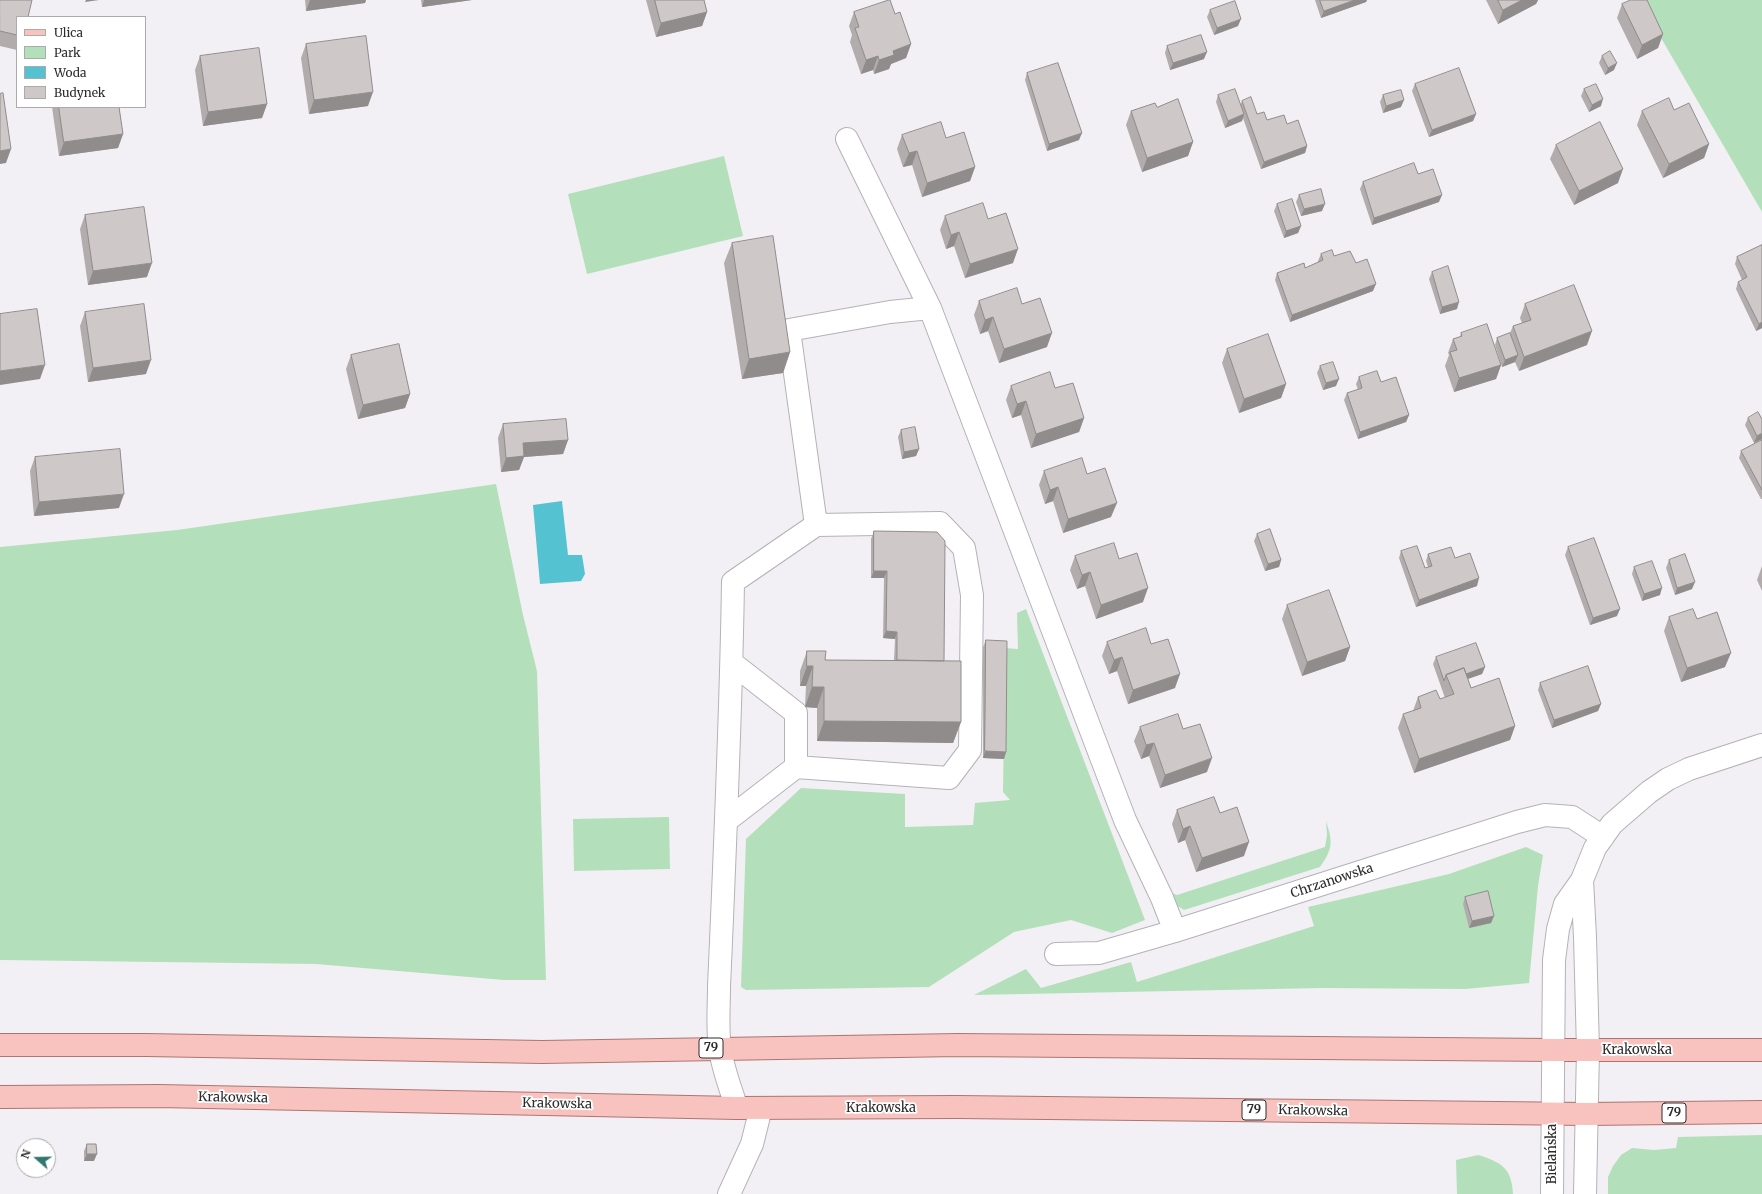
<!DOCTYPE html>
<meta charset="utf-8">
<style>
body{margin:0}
#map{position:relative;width:1762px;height:1194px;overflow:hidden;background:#f2f0f5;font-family:Merriweather,serif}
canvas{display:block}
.legend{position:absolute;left:16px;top:16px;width:130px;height:92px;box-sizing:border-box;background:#fff;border:1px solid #ababab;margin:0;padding:5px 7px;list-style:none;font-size:12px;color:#2c2c2d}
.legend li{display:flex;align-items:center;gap:8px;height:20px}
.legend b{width:20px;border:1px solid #ababab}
.north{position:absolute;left:16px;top:1138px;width:40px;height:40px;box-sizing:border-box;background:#fff;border:1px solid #ababab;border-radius:50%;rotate:290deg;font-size:11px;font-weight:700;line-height:16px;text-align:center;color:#2c2c2d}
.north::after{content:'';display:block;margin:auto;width:14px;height:18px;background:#30776f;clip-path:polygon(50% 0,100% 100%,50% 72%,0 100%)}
</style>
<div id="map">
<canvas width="1762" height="1194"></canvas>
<ul class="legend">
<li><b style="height:5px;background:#f8c3bf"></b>Ulica</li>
<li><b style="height:11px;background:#b3e0ba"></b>Park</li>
<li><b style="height:11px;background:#54c2d0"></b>Woda</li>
<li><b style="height:11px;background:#cfc8c8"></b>Budynek</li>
</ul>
<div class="north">N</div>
</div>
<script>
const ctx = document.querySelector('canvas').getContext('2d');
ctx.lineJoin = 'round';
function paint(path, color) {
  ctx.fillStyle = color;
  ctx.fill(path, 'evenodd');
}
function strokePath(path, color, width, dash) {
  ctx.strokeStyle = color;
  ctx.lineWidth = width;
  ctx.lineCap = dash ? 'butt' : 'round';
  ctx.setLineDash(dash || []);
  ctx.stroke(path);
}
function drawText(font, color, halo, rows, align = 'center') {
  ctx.font = font + ' Merriweather,serif';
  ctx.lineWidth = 3.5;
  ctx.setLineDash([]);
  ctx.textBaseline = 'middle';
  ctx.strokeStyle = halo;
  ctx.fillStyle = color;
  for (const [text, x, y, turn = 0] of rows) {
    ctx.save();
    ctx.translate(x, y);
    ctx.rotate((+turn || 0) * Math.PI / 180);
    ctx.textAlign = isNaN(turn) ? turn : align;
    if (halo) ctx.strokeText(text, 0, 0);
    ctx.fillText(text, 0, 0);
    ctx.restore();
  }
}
const green = new Path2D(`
 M1639,0H1762V212Z
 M724,156L743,236L587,274L568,194Z
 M496,484L523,615L537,671L546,980H504L316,964L0,960V547L177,530Z
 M1026,609L1145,920L1112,933L1071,920L1014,932L929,987L746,990L741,987L746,839L801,788L905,794V827L973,825L975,803L1010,800L1003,792L1005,648L1018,649L1017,613Z
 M669,817L670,869L574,871L573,819Z
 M1326,821C1333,842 1333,849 1320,867L1184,910L1176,905L1169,892L1177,895L1325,847L1327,835Z
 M1526,847L1543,855L1538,886L1529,983L1466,989L1323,988L974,995L1026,969L1041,988L1131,962L1137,982L1314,926L1308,907L1449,874Z
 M1762,1135V1194H1608V1177L1613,1166L1621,1155L1632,1148L1654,1150L1676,1148L1678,1137Z
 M1478,1155C1501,1162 1512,1168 1513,1194H1457L1456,1160Z`);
const water = new Path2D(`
 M562,501L568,555H582L585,574L581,581L540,584L533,505Z`);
const minor = new Path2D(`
 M847,139L930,308L1125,820L1162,898L1175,931
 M816,525L789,330L890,312L930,308
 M732,663L796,713V767
 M726,821L796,767L949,778L970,750L972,595L964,548L940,523L816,525L733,582C731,717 725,852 719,987C719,1007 717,1029 720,1049C723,1069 730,1088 737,1108
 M1582,880L1585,937L1588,1050L1585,1194
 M1056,954L1099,953L1175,931L1517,822L1545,815L1572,817L1603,837
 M729,1194L752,1144L761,1108
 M1552,1194L1554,960L1558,929L1565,904L1582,880L1595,848L1612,824L1649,792L1668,779L1689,769L1762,745`);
const major = new Path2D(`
 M0,1045H146L542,1052L958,1045L1553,1050H1762
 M0,1097L159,1096L737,1108L957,1107L1587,1114L1762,1112`);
const wall = new Path2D(`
 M0,0L17,17V50L0,46Z
 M305,0H366L365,3L306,11Z
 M421,0H472L422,7Z
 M646,0H704L707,12L702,26L656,37Z
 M1315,0H1367L1366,2L1321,18Z
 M1486,0H1538L1536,4L1498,24Z
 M1622,4L1663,34L1658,48L1637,59L1617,18Z
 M1210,10L1238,26L1214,35L1207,17Z
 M854,12L895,14L911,44L906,58L891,64L889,69L874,74L873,70L861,74L850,42L852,35L849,26Z
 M306,44L368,106L309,114L301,58Z
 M1167,46L1204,59L1170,70L1165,53Z
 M200,56L267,104L262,118L203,126L195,70Z
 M1602,56L1614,70L1605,75L1599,63Z
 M1027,73L1079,140L1047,151L1025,80Z
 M1415,84L1476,114L1473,121L1429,137L1412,91Z
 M1584,89L1601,106L1589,112L1581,96Z
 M1218,95L1241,104L1242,101L1257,114L1267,120L1287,124L1307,146L1305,153L1261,169L1243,118L1242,121L1225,128L1216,102Z
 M1383,95L1401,107L1383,113L1380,102Z
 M52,107H119L123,134L118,148L59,156Z
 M1157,107L1193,142L1188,156L1142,172L1126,125L1131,111Z
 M1674,110L1709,144L1704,158L1663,178L1637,125L1642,111Z
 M902,135L975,167L970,181L922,197L912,165L903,167L897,149Z
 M1556,145L1618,183L1574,205L1550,159Z
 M1418,174L1439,202L1372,225L1360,189L1363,182Z
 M1299,195L1322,211L1301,216L1296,202Z
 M1277,204L1301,226L1298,233L1284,238L1274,211Z
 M85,215L147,277L88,285L80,229Z
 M945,216L988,219L1013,263L965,278L954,246L946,249L940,230Z
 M732,243L790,352L783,373L742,379L724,263Z
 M1762,245V328L1756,331L1736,289L1738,282L1742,280L1735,264L1737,257Z
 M1321,254L1334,256L1356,263L1373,291L1290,322L1275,280L1277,273L1305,268L1318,262V261Z
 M1432,272L1457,309L1440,314L1429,279Z
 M979,301L1022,304L1047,347L999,363L988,331L980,334L974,315Z
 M1525,304L1587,345L1519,371L1515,362L1502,367L1495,345L1497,338L1510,333L1513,326L1522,323L1520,318Z
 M85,312L146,374L88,382L80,326Z
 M1461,333L1501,365L1496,379L1454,392L1445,366L1449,355L1448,353L1453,339L1460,337Z
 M1227,349L1286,384L1281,398L1239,413L1222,363Z
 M351,355L410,394L405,408L358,419L346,369Z
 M1320,366L1336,386L1323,390L1317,373Z
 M1359,377L1381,382L1409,415L1406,422L1358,439L1344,400L1347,393L1358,390L1356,384Z
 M1011,386L1055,388L1084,418L1079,432L1031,448L1021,415L1012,418L1006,400Z
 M1748,418L1762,439L1754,443L1745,425Z
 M503,424L568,440L563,454L524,457L519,470L501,472L498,438Z
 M901,430L919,449L916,456L902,459L898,437Z
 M1762,440V499H1761L1739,458L1741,451Z
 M35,457L119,508L34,516L30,471Z
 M1044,471L1111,517L1063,533L1053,501L1045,504L1039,485Z
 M874,531L944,661L961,722L953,743L817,741V708L805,707L806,686H800V671L807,651L825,660H894L895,639L883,638L884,578H871V539Z
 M1257,534L1281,560L1279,567L1265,571L1254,541Z
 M1568,547L1617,616L1590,625L1565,555Z
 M1401,551L1425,568L1428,567L1426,561L1428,554L1455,558L1477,586L1416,607L1399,558Z
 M1075,556L1119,559L1143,602L1096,619L1085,586L1077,589L1070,570Z
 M1669,560L1692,589L1675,595L1666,568Z
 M1762,566V591L1757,580Z
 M1634,567L1660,595L1642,601L1632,574Z
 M1287,605L1350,647L1345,661L1302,676L1282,619Z
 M1669,617L1697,619L1725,667L1681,682L1664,631Z
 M986,640L1006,752L1004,759L983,758V647Z
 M1107,642L1151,644L1175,688L1128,704L1117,671L1109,674L1102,656Z
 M1436,657L1485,667L1482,674L1468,679L1471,688L1515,726L1510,740L1414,773L1398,728L1403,714L1413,711L1418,697L1440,699L1445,698L1433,664Z
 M1540,683L1601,704L1598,711L1552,728L1538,690Z
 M1140,727L1183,729L1207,772L1160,788L1149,756L1141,759L1134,741Z
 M1177,810L1244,856L1196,872L1185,840L1178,843L1172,824Z
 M1465,897L1494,916L1491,923L1469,928L1463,904Z
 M87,1144L94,1161H84V1151Z`);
const shadedWall = new Path2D(`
 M86,0H99L85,2Z
 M310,0H366L365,3L306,11Z
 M424,0H472L422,7Z
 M1355,0H1367L1366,2L1321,18L1324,11Z
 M1522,0H1538L1536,4L1498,24L1503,10Z
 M707,12L702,26L656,37L661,23Z
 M1241,19L1238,26L1214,35L1217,28Z
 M1663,34L1658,48L1637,59L1642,45Z
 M911,44L906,58L891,64L889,69L874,74L879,60L893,51Z
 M1207,52L1204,59L1170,70L1173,63Z
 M878,56L873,70L861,74L866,60Z
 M1617,63L1614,70L1605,75L1608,68Z
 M373,92L368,106L309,114L314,100Z
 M1603,99L1601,106L1589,112L1592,105Z
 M1404,100L1401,107L1383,113L1386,106Z
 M267,104L262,118L203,126L208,112Z
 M1244,114L1242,121L1225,128L1228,121Z
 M1476,114L1473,121L1429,137L1432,130Z
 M1082,133L1079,140L1047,151L1049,144Z
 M123,134L118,148L59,156L64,142Z
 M1193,142L1188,156L1142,172L1147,158Z
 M1709,144L1704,158L1663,178L1669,164Z
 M1307,146L1305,153L1261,169L1264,162Z
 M11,149L6,163L0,164V151Z
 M917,151L912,165L903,167L909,153Z
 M975,167L970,181L922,197L927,183Z
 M1623,169L1618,183L1574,205L1579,191Z
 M1442,195L1439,202L1372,225L1374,218Z
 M1325,204L1322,211L1301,216L1304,209Z
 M1301,226L1298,233L1284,238L1286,231Z
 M959,232L954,246L946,249L951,235Z
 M1018,249L1013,263L965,278L970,264Z
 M152,263L147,277L88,285L93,271Z
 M1376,284L1373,291L1290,322L1292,315Z
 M1459,302L1457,309L1440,314L1442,307Z
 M993,317L988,331L980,334L985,320Z
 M1762,322V328L1756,331L1759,324Z
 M1592,331L1587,345L1519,371L1524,357Z
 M1052,333L1047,347L999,363L1004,349Z
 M790,352L783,373L742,379L749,359Z
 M1518,355L1515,362L1502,367L1505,360Z
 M151,360L146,374L88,382L93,368Z
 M45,365L40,379L0,385V371Z
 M1501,365L1496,379L1454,392L1459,378Z
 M1339,379L1336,386L1323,390L1326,383Z
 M1286,384L1281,398L1239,413L1244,399Z
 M410,394L405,408L358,419L363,405Z
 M1026,401L1021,415L1012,418L1017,404Z
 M1409,415L1406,422L1358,439L1360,432Z
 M1084,418L1079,432L1031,448L1036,434Z
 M1762,433V439L1754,443L1757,436Z
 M568,440L563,454L524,457L519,470L501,472L506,458L523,443Z
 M919,449L916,456L902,459L904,452Z
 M1058,487L1053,501L1045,504L1050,490Z
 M124,494L119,508L34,516L39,502Z
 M1117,503L1111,517L1063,533L1068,519Z
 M1281,560L1279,567L1265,571L1268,564Z
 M874,571H887L884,578H871Z
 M1090,572L1085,586L1077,589L1082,575Z
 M1479,578L1477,586L1416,607L1419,600Z
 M1695,582L1692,589L1675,595L1677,588Z
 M1148,588L1143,602L1096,619L1101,605Z
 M1662,588L1660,595L1642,601L1644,594Z
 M1620,609L1617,616L1590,625L1593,618Z
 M886,631L897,632L895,639L883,638Z
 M1350,647L1345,661L1302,676L1307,662Z
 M1731,653L1725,667L1681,682L1687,668Z
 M1122,657L1117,671L1109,674L1114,660Z
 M807,666H813L806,686H800Z
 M1485,667L1482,674L1450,685L1448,680Z
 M1180,674L1175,688L1128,704L1133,690Z
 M812,687H824L817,708L805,707Z
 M1601,704L1598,711L1552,728L1554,720Z
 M824,721L961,722L953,743L817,741Z
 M1515,726L1510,740L1414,773L1419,759Z
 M1154,743L1149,756L1141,759L1146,745Z
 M985,751L1006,752L1004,759L983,758Z
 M1212,758L1207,772L1160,788L1165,775Z
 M1190,826L1185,840L1178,843L1183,829Z
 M1249,842L1244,856L1196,872L1202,858Z
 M1494,916L1491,923L1469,928L1472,921Z
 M87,1154H97L94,1161H84Z`);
const building = new Path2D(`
 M0,0H32L28,17H17V35L0,31Z
 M655,0H704L707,12L661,23Z
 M889,0H890L895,14L900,12L911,44L893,51L894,55L879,60L878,56L866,60L855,28L859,27L854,12Z
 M1320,0H1355L1324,11Z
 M1498,0H1522L1503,10Z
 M1631,0H1647L1663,34L1642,45L1622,4Z
 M1235,1L1241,19L1217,28L1210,10Z
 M1201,35L1207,52L1173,63L1167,46Z
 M366,36L373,92L314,100L306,44Z
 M259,48L267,104L208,112L200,56Z
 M1610,51L1617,63L1608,68L1602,56Z
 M1058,63L1082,133L1049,144L1027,73Z
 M1459,68L1476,114L1432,130L1415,84Z
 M1596,84L1603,99L1592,105L1584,89Z
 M1235,89L1244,114L1228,121L1218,95Z
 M1401,90L1404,100L1386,106L1383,95Z
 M3,93L11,149L0,151V94Z
 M1251,97L1257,114L1264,112L1267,120L1284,115L1287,124L1298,120L1307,146L1264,162L1242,101Z
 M1669,98L1674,110L1689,103L1709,144L1669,164L1642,111Z
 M1178,99L1193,142L1147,158L1131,111L1155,103L1157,107Z
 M59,107H119L123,134L64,142Z
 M941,122L946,138L964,132L975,167L927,183L917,151L909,153L902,135Z
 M1600,122L1623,169L1579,191L1556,145Z
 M1414,163L1418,174L1433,169L1442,195L1374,218L1363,182Z
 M1321,189L1325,204L1304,209L1299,195Z
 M1292,199L1301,226L1286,231L1277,204Z
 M983,203L988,219L1006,213L1018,249L970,264L959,232L951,235L945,216Z
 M144,207L152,263L93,271L85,215Z
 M773,236L790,352L749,359L732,243Z
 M1762,245V322L1759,324L1738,282L1747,277L1737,257Z
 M1332,250L1334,256L1350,251L1356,263L1367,259L1376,284L1292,315L1277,273L1304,263L1305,268L1323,260L1321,254Z
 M1448,266L1459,302L1442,307L1432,272Z
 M1574,285L1592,331L1524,357L1513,326L1531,320L1525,304Z
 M1017,288L1022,304L1040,298L1052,333L1004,349L993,317L985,320L979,301Z
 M144,304L151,360L93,368L85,312Z
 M37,309L45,365L0,371V314Z
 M1487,324L1501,365L1459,378L1450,352L1457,350L1453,339L1462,336L1461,333Z
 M1510,333L1518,355L1505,360L1497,338Z
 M1268,334L1286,384L1244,399L1227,349Z
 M399,344L410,394L363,405L351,355Z
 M1333,362L1339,379L1326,383L1320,366Z
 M1377,371L1381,382L1396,377L1409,415L1360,432L1347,393L1362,388L1359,377Z
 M1050,372L1055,388L1073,383L1084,418L1036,434L1026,401L1017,404L1011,386Z
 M1758,412L1762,419V433L1757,436L1748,418Z
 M566,419L568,440L523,443L524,456L506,458L503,424Z
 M915,427L919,449L904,452L901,430Z
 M1762,440V490L1741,451Z
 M120,449L124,494L39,502L35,457Z
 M1082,458L1087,474L1105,468L1117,503L1068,519L1058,487L1050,490L1044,471Z
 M1270,529L1281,560L1268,564L1257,534Z
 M874,531L937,532L945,541L944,661L897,660V632L886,631L887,571H874Z
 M1594,538L1620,609L1593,618L1568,547Z
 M1114,543L1119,559L1137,553L1148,588L1101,605L1090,572L1082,575L1075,556Z
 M1417,546L1425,568L1432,566L1428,554L1451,547L1455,558L1470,553L1479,578L1419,600L1401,551Z
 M1685,554L1695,582L1677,588L1669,560Z
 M1652,561L1662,588L1644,594L1634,567Z
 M1329,590L1350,647L1307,662L1287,605Z
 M1693,609L1697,619L1717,612L1731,653L1687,668L1669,617Z
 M1146,628L1151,644L1168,639L1180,674L1133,690L1122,657L1114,660L1107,642Z
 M986,640L1007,641L1006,752L985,751Z
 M1476,643L1485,667L1466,674L1464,668L1446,675L1444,681L1436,657Z
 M807,651H826L825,660L961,661V722L824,721V687H812L813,666H807Z
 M1588,666L1601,704L1554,720L1540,683Z
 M1464,668L1471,688L1499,678L1515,726L1419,759L1403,714L1421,708L1418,697L1436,690L1440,699L1454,694L1446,675Z
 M1178,714L1183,729L1200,724L1212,758L1165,775L1154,743L1146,745L1140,727Z
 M1214,797L1220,813L1237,807L1249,842L1202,858L1190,826L1183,829L1177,810Z
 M1488,891L1494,916L1472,921L1465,897Z
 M87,1144H96L97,1154H87Z`);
const shields = [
 [711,1048,24],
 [1254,1110,24],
 [1674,1113,24]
];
const shieldNames = [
 ["79",711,1048],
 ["79",1254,1110],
 ["79",1674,1113]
];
const streetNames = [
 ["Chrzanowska",1332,881,-18],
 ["Krakowska",1637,1050],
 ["Krakowska",233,1098,1],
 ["Krakowska",557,1104,1],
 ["Krakowska",881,1108],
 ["Krakowska",1313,1111,1],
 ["Bielańska",1552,1154,-90]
];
paint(green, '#b3e0ba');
paint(water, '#54c2d0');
strokePath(minor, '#b4b2b7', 24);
strokePath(major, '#ad7471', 24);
strokePath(minor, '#fff', 22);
strokePath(major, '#f8c3bf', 22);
paint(wall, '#b2acac');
paint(shadedWall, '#918c8c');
paint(building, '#cfc8c8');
strokePath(building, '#918c8c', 1);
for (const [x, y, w] of shields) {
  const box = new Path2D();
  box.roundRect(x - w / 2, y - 10, w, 20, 3);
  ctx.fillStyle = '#fff';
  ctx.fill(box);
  strokePath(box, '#2c2c2d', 1);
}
drawText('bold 12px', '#2c2c2d', null, shieldNames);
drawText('13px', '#2c2c2d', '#fff', streetNames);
</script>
